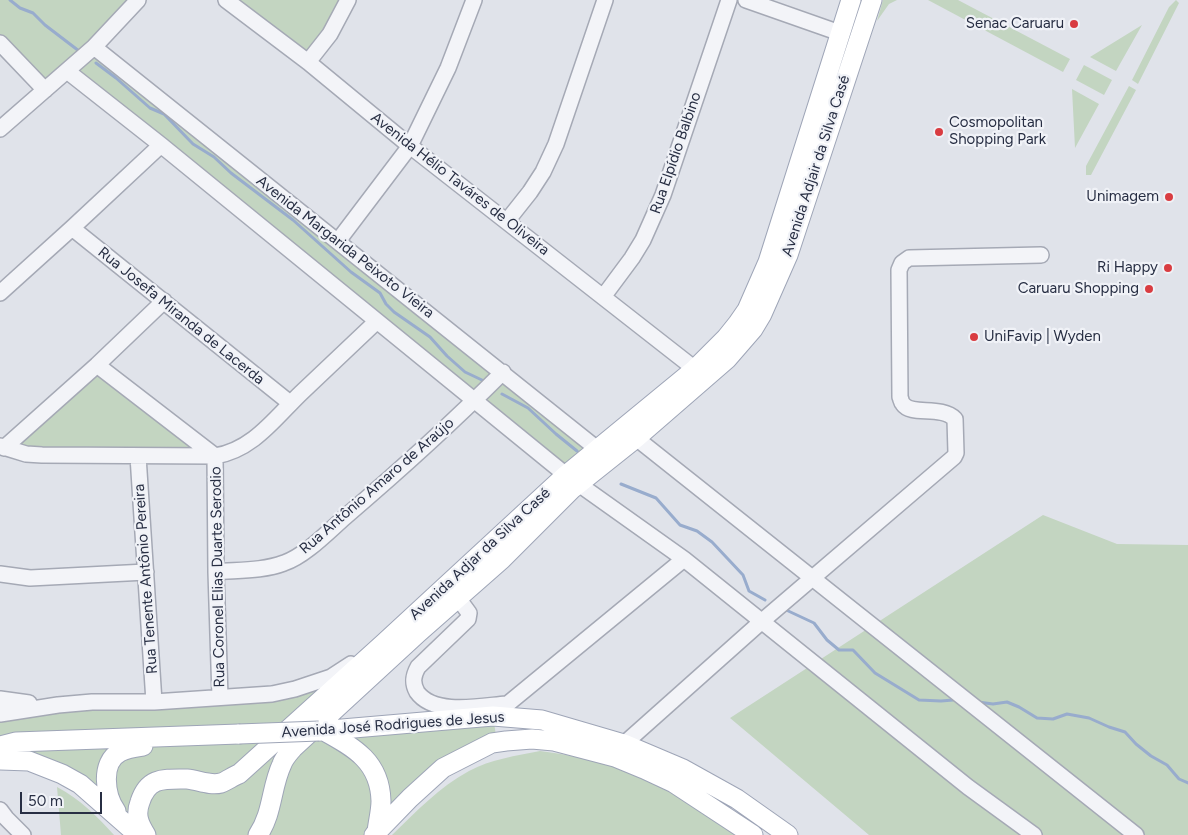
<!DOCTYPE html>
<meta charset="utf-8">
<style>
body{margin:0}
#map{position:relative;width:1188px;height:835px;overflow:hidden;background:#e0e3ea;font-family:Figtree,sans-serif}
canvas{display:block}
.scale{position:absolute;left:20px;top:792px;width:82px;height:22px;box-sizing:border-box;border:2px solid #272e43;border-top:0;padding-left:6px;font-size:15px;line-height:18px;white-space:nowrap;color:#272e43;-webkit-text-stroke:4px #f0f2f7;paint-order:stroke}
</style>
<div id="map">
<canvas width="1188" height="835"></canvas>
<div class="scale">50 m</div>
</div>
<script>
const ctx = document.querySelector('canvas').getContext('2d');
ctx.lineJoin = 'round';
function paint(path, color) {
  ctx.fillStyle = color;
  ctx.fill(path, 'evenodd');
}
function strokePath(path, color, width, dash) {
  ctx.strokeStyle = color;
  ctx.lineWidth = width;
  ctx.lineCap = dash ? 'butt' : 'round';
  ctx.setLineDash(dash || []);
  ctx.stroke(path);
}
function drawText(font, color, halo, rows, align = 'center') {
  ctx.font = font + ' Figtree,sans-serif';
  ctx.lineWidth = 4.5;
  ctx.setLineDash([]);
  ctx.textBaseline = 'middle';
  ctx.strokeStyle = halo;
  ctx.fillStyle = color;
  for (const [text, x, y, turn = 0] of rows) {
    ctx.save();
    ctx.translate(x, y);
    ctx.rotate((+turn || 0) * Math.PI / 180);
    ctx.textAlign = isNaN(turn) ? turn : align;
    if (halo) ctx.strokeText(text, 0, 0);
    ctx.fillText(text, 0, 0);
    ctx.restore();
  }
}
const green = new Path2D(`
 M0,0H133L45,86L0,38Z
 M229,0H343L308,57Z
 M883,0H897L889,4L877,21Z
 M928,0H958L1070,59L1063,72Z
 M1176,0L1179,3L1138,84L1132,80L1169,7Z
 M1142,25L1116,71L1090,57Z
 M95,53L494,374L475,396L75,71Z
 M1084,65L1112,80L1104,95L1076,80Z
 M1129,86L1136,90L1091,175H1086V166Z
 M1072,89L1099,104L1075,148Z
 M97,371L207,453H94L12,446Z
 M504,379L591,448L566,471L481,401Z
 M1043,515L1117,544L1188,545V835H869L730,718Z
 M331,677L319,731L493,716L497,742L474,752L374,835H136L92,793L0,760V699L13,702L225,697Z
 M540,751C588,757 629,768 672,789C697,801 720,820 743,835H392C416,812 439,787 469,771C491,759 516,756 540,751Z
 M57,787C80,799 97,816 114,835H61Z`);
const stream = new Path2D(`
 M10,0L20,8L33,13L45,25L79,51
 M96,63L116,78L150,108L164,114L193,144L214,157L231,173L293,220L351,272L380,293L386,304L394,312L430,337L447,356L465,372L484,381
 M502,394L528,408L556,434L577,451
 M621,484L656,498L680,525L697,531L712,542L743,575L749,591L765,600
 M784,609L814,623L827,640L839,650H853L875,673L919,700L941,701L953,700
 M978,702L993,704L1007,702L1019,707L1037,718L1053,719L1067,714L1089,718L1109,727L1125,732L1136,744L1151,756L1167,765L1179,779L1188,783`);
const minor = new Path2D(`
 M226,0L308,62L410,146L695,369
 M746,0L840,33
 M0,43L45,90
 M94,47L596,448
 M308,62L330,34L348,0
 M67,71L161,145L566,475L684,559
 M0,129L94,47L138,0
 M507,221L530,192L543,172L556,144L605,0
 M72,228L290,403
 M338,241L410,146L448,68L474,0
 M0,293L72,228L161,145
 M603,297L632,258L643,240L663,195L729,0
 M97,365L215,456L216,572L220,697
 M636,438L1136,835
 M0,446L26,454L42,455L215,456C253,450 275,418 301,393C326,369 352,345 377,321
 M4,448L97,365L164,301
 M138,456L154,702
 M216,572C238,570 263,571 284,563C305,556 329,531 345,517C399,471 452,423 503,372
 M0,574L30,578L146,572
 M458,598L469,613L468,619L418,667C413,676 412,683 417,692C434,716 481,706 506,704
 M0,699L29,703
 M0,714L58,705L92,702H154L272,694L295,689L331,677L351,664
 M493,716L684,559L968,787L1034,835
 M624,744L761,622L954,457L956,453L955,419C941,405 911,416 903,404C901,402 901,399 900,397L899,270L902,263L909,258L1041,255
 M0,810L6,818L23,835`);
const major = new Path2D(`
 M319,731L493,716L542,720L624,744L683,769L737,799L788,835
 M324,731C355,748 380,762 381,801C381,811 378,822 377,832
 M0,746L16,742L239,734
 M0,760L29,761L62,774L80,784L138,835
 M116,811C105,796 100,762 120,752C127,748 136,747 143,746
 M146,835C139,824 135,815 140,802C148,777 163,779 187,779C198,780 210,786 221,783C227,781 233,776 239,774L384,643L566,475L695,369L726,338L738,323L747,310L768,262L851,0
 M258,835C273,813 271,787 282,764C284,758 289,753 293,748L418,633L502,559L572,489L636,438L727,359L753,329L762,314L788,255L872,0
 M374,835L410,798L443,768L492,743L506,741L532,739L554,741L615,757L644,769L674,783L753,835`);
const majorBridge = new Path2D(`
 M239,734L319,731`);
const markers = [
 [1074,24,5,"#d93c41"],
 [939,132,5,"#d93c41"],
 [1169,197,5,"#d93c41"],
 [1168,268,5,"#d93c41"],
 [1149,289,5,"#d93c41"],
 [974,337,5,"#d93c41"]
];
const poiNames = [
 ["Senac Caruaru",1064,24],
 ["Cosmopolitan",949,123,"left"],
 ["Shopping Park",949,140,"left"],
 ["Unimagem",1159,197],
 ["Ri Happy",1158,268],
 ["Caruaru Shopping",1139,289],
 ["UniFavip | Wyden",984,337,"left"]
];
const streetNames = [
 ["Rua Elpídio Balbino",676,153,-71],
 ["Avenida Adjair da Silva Casé",816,166,-72],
 ["Avenida Hélio Taváres de Oliveira",460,184,38],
 ["Avenida Margarida Peixoto Vieira",345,247,38],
 ["Rua Josefa Miranda de Lacerda",181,316,39],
 ["Rua Antônio Amaro de Araújo",377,486,-41],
 ["Avenida Adjar da Silva Casé",480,554,-43],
 ["Rua Coronel Elias Duarte Serodio",218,577,-91],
 ["Rua Tenente Antônio Pereira",146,579,-94],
 ["Avenida José Rodrigues de Jesus",393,725,-4]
];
paint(green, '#c3d5c1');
strokePath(stream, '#98accd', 3);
strokePath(minor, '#a5a9b5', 18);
strokePath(major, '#9ea5b7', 21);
strokePath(minor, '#f3f4f8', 15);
strokePath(major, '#fff', 19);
strokePath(majorBridge, '#9ea5b7', 21, []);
strokePath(majorBridge, '#fff', 19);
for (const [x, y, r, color] of markers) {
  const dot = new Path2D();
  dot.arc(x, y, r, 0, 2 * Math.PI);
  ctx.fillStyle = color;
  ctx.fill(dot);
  strokePath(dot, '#f0f2f7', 2);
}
drawText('15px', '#272e43', '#f0f2f7', poiNames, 'right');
drawText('15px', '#272e43', '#f0f2f7', streetNames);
</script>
